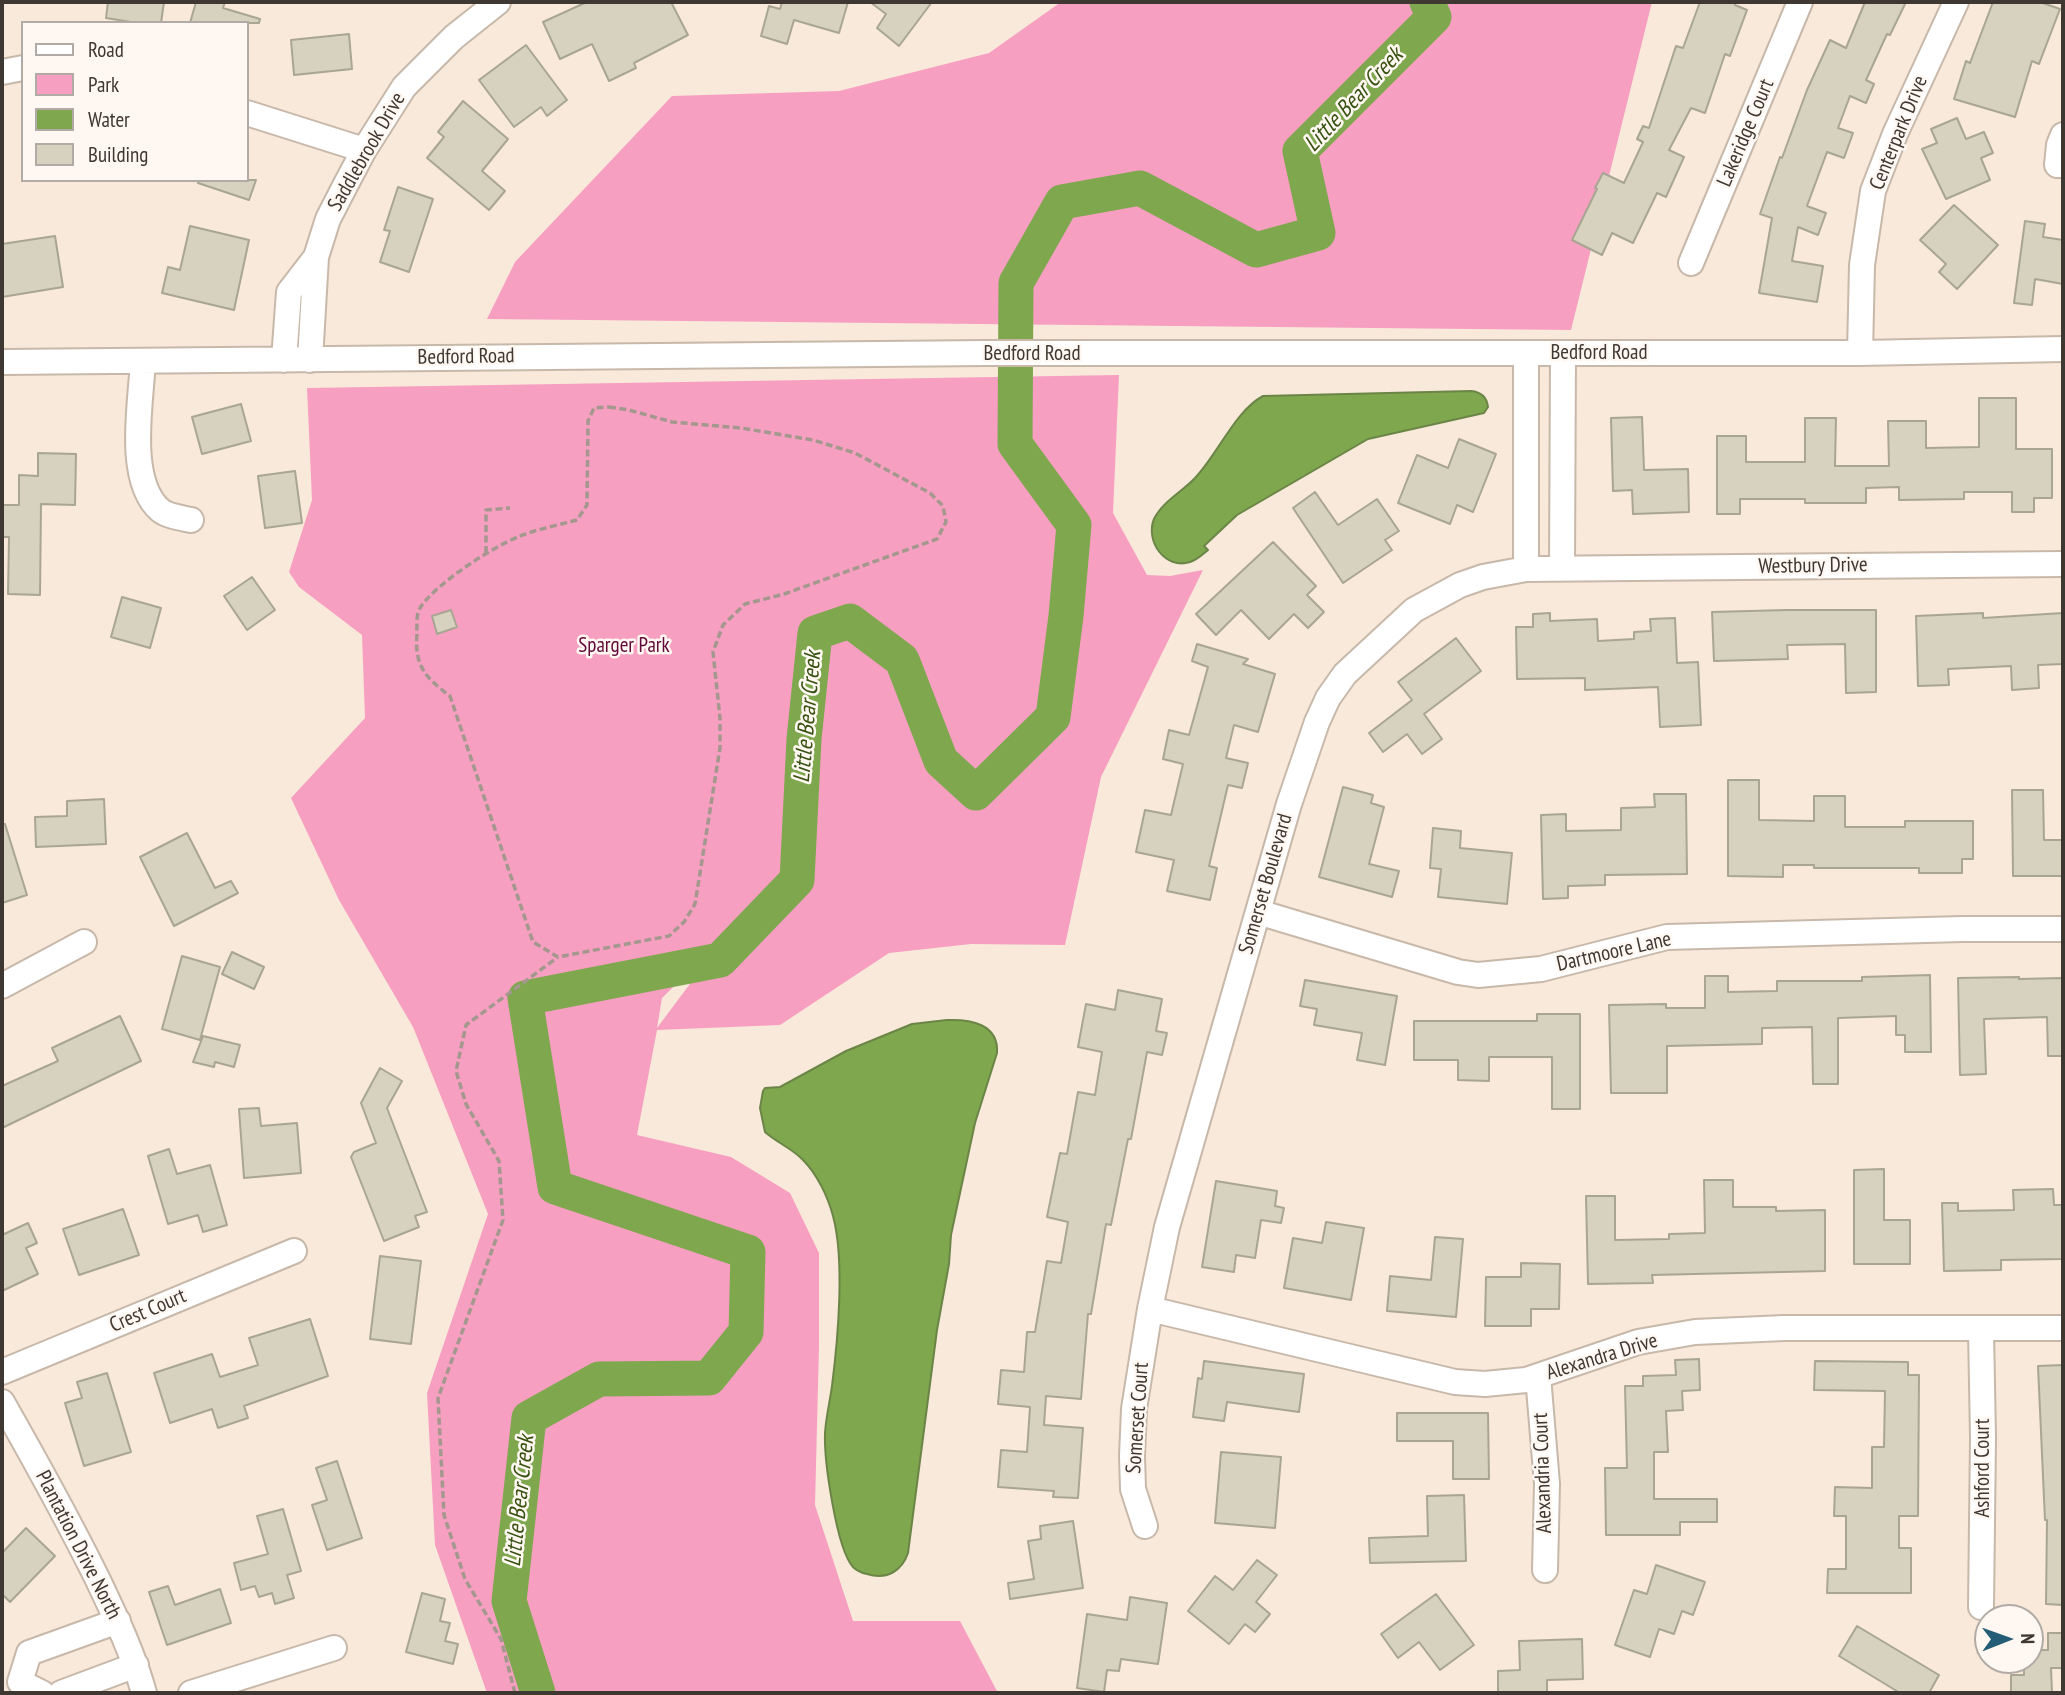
<!DOCTYPE html>
<style>
body{margin:0}
#map{position:relative;width:2065px;height:1695px;overflow:hidden;background:#f9e9db;font-family:"PT Sans Narrow",sans-serif}
canvas{display:block}
.frame{position:absolute;inset:0;border:4px solid #3e3732;pointer-events:none}
.legend{position:absolute;left:21px;top:21px;width:228px;height:161px;box-sizing:border-box;background:#fff8f2;border:2px solid #b2aba5;margin:0;padding:9px 12px;list-style:none;font-size:21px;color:#3e3732}
.legend li{display:flex;align-items:center;gap:14px;height:35px}
.legend b{width:35px;border:2px solid #b2aba5}
.north{position:absolute;left:1974px;top:1604px;width:70px;height:70px;box-sizing:border-box;background:#fff8f2;border:2px solid #b2aba5;border-radius:50%;rotate:89deg;font-size:19px;font-weight:700;line-height:28px;text-align:center;color:#3e3732}
.north::after{content:'';display:block;margin:auto;width:24px;height:32px;background:#245d76;clip-path:polygon(50% 0,100% 100%,50% 72%,0 100%)}
</style>
<div id="map">
<canvas width="2065" height="1695"></canvas>
<div class="frame"></div>
<ul class="legend">
<li><b style="height:9px;background:#fff"></b>Road</li>
<li><b style="height:19px;background:#f79fc1"></b>Park</li>
<li><b style="height:19px;background:#7ea74e"></b>Water</li>
<li><b style="height:19px;background:#d6d2bf"></b>Building</li>
</ul>
<div class="north">N</div>
</div>
<script>
const ctx = document.querySelector('canvas').getContext('2d');
ctx.lineJoin = 'round';
function paint(path, color) {
  ctx.fillStyle = color;
  ctx.fill(path, 'evenodd');
}
function strokePath(path, color, width, dash) {
  ctx.strokeStyle = color;
  ctx.lineWidth = width;
  ctx.lineCap = dash ? 'butt' : 'round';
  ctx.setLineDash(dash || []);
  ctx.stroke(path);
}
function drawText(font, color, halo, rows, align = 'center') {
  ctx.font = font + ' "PT Sans Narrow",sans-serif';
  ctx.lineWidth = 5;
  ctx.setLineDash([]);
  ctx.textBaseline = 'middle';
  ctx.strokeStyle = halo;
  ctx.fillStyle = color;
  for (const [text, x, y, turn = 0] of rows) {
    ctx.save();
    ctx.translate(x, y);
    ctx.rotate((+turn || 0) * Math.PI / 180);
    ctx.textAlign = isNaN(turn) ? turn : align;
    if (halo) ctx.strokeText(text, 0, 0);
    ctx.fillText(text, 0, 0);
    ctx.restore();
  }
}
const green = new Path2D(`
 M1061,2H1652L1571,330L487,319L515,262L672,96L839,91L989,53Z
 M1119,375L1113,513L1147,575L1170,576L1203,570L1101,777L1065,945L971,944L889,953L780,1025L657,1030L637,1135L731,1157L790,1193L819,1253V1347L815,1505L853,1621H960L998,1693H487L435,1545L427,1393L488,1214L413,1027L339,900L291,798L365,718L362,635L299,587L289,572L312,500L307,388ZM725,936V937L657,1028L662,998Z`);
const water = new Path2D(`
 M1471,391C1481,392 1487,397 1488,407L1484,413L1368,439L1237,515L1204,546L1208,550C1202,555 1197,560 1190,562C1165,570 1145,541 1154,519C1162,502 1182,492 1195,478C1218,454 1235,411 1263,396Z
 M947,1020C970,1019 999,1024 997,1053L975,1123L951,1235L949,1264L937,1330L908,1553C902,1571 887,1580 867,1574C862,1573 857,1571 853,1567C836,1548 824,1459 825,1433C826,1417 830,1401 832,1386C838,1339 845,1260 833,1216C828,1197 817,1174 803,1160C793,1149 776,1142 765,1132L760,1108L763,1091L765,1088L780,1087L846,1051L912,1024Z`);
const river = new Path2D(`
 M538,1693L509,1601L529,1418L599,1379L709,1378L746,1332L748,1252L555,1187L525,998L720,960L797,880L804,739L815,633L850,621L902,660L941,761L976,793L1053,717L1066,616L1074,525L1015,444L1016,283L1062,202L1140,188L1256,250L1318,233L1300,151L1434,17L1427,2`);
const building = new Path2D(`
 M108,2H164L161,23H137L106,18Z
 M196,2H225L223,8L260,19L259,23H190Z
 M587,2H671L688,35L634,63L636,68L609,81L592,44L560,59L543,22Z
 M782,2H848L839,33L794,20L787,44L761,36L769,6L780,9Z
 M870,2H932L899,46L877,28L886,14Z
 M1700,2H1736L1735,5L1747,10L1730,56L1725,54L1705,113L1691,108L1669,150L1684,157L1666,197L1657,193L1633,243L1612,233L1602,255L1572,240L1597,189L1595,188L1603,173L1624,183L1643,142L1637,139L1643,126L1649,128L1676,46L1683,48Z
 M1865,2H1906L1890,35L1887,34L1866,80L1874,84L1866,103L1850,96L1838,128L1853,133L1844,158L1827,152L1807,206L1826,213L1818,235L1798,227L1792,261L1823,266L1817,302L1759,293L1772,218L1760,214L1780,157L1782,158L1807,90L1830,40L1846,48Z
 M1993,2H2040L2060,9L2039,64L2032,61L2015,117L1954,99L1966,61L1970,63Z
 M349,34L352,69L294,75L291,40Z
 M526,45L567,100L547,116L541,107L514,127L479,80Z
 M463,101L508,139L482,171L505,191L489,210L427,158L444,137L438,132Z
 M1957,118L1966,139L1984,132L1993,153L1981,158L1990,180L1946,199L1922,149L1937,143L1931,129Z
 M198,180H256L249,200L198,183Z
 M398,187L433,199L409,272L380,262L390,231L384,230Z
 M1954,205L1998,245L1957,289L1939,272L1946,264L1920,240Z
 M2025,221L2045,224L2043,237L2063,240V284L2035,279L2032,305L2014,303Z
 M190,226L249,240L234,310L162,293L168,267L180,270Z
 M55,236L63,287L2,297V244Z
 M1979,398H2016V449H2052V498H2034V512H2012V492H1964V499L1899,500V487L1866,488V503H1805V499H1740V514H1717V436H1746V462H1805V418H1836L1835,466H1889L1888,421H1926V448L1979,447Z
 M241,404L251,441L202,454L192,417Z
 M1642,417L1644,470L1688,469L1689,512L1633,514L1632,490L1613,491L1611,418Z
 M1459,439L1496,454L1473,512L1457,505L1450,524L1398,503L1417,455L1448,468Z
 M38,453L76,454L75,505L41,504L40,595L8,594L9,537H2V505H19V475L38,476Z
 M295,471L302,523L265,528L258,476Z
 M1315,492L1338,525L1377,499L1399,531L1385,540L1392,550L1343,583L1293,508Z
 M1273,542L1316,586L1307,595L1324,612L1308,628L1294,614L1269,639L1241,610L1216,635L1196,614Z
 M252,577L275,610L247,630L224,596Z
 M122,597L161,608L150,648L111,637Z
 M451,610L457,627L437,634L432,616Z
 M1787,610H1876V692L1846,693L1845,644L1787,645L1788,659L1714,661L1712,612Z
 M1550,613V621L1597,619L1598,641L1634,639V632L1651,631L1650,619L1675,618L1677,663L1698,662L1701,725L1660,727L1658,687L1585,690V678L1517,679L1516,627H1533V614Z
 M1983,613V618L2063,613V664L2038,665L2039,688L2012,690L2011,666L1948,669L1949,685L1918,686L1916,616Z
 M1456,638L1481,671L1424,714L1442,739L1422,754L1407,734L1383,752L1369,733L1412,700L1398,682Z
 M1197,644L1248,659L1243,664L1275,674L1258,732L1234,725L1226,758L1248,763L1242,788L1228,785L1209,866L1217,868L1210,900L1167,891L1174,860L1136,852L1145,810L1171,815L1183,764L1163,759L1169,730L1189,735L1208,667L1192,661Z
 M1728,780H1759V820L1814,821V796H1845V827H1905V821H1973V859H1962V873H1919V868H1814V865H1783V877L1728,876Z
 M1343,787L1373,795L1371,803L1384,807L1369,864L1399,871L1392,897L1319,877Z
 M2012,790H2043L2044,840H2063V876H2013Z
 M1654,794H1686L1687,874L1605,875V885L1568,886V898L1543,899L1541,815L1566,814V831L1621,830V808L1655,807Z
 M104,799L106,844L36,847L35,817L67,816V801Z
 M2,824H5L27,895L2,903Z
 M1433,828L1461,831L1460,848L1512,853L1507,904L1438,897L1441,869L1430,868Z
 M187,833L215,888L231,881L238,893L174,926L140,857Z
 M232,952L264,967L254,989L222,974Z
 M182,956L220,967L200,1040L162,1029Z
 M1930,975L1931,1052H1905V1035H1896V1016L1838,1018V1084H1813L1812,1027L1762,1028V1044L1667,1046V1093H1611L1609,1005L1666,1004V1008H1705V976H1728V992L1777,991V981H1862V977Z
 M2019,977V979L2063,978V1056H2048L2047,1017L1984,1019L1986,1074L1960,1075L1958,978Z
 M1305,980L1397,996L1385,1065L1357,1060L1362,1033L1314,1025L1317,1009L1300,1006Z
 M1118,990L1162,999L1156,1031L1167,1033L1162,1055L1147,1052L1131,1139H1128L1111,1225L1106,1224L1091,1314H1088L1081,1399L1046,1396L1044,1425L1083,1428L1078,1498L1053,1497L1054,1491L998,1487L1001,1450L1027,1452L1030,1407L998,1404L1001,1370L1024,1372L1027,1332H1035L1047,1261L1061,1263L1068,1222L1047,1217L1060,1153L1067,1154L1078,1092L1095,1095L1102,1052L1078,1047L1086,1004L1115,1010Z
 M1537,1014H1580V1109H1552V1057H1489V1081L1458,1080V1060H1414V1021H1537Z
 M120,1016L141,1061L2,1128V1086L58,1061L52,1048Z
 M203,1036L240,1045L234,1067L215,1062L214,1067L193,1062Z
 M380,1068L402,1081L387,1108L427,1212L415,1216L419,1227L384,1241L351,1157L354,1152L376,1143L361,1103Z
 M259,1108L261,1126L297,1123L301,1173L244,1178L239,1109Z
 M169,1149L177,1174L210,1165L227,1225L203,1232L198,1215L168,1224L148,1156Z
 M1884,1169V1220H1910V1264H1854V1170Z
 M1704,1180H1733V1207H1776V1211L1825,1210V1271L1652,1275L1653,1283L1588,1284L1586,1196H1615V1240L1669,1239V1234L1705,1233Z
 M1216,1181L1277,1191L1275,1206L1284,1208L1281,1223L1261,1220L1255,1258L1236,1255L1234,1272L1202,1267Z
 M2053,1189L2054,1205H2063V1259L2001,1260V1270L1944,1271L1942,1203H1958V1211L2014,1210L2013,1190Z
 M123,1209L139,1255L79,1275L63,1229Z
 M1326,1222L1364,1228L1351,1300L1284,1288L1293,1238L1322,1243Z
 M28,1223L37,1243L26,1248L38,1274L2,1291V1235Z
 M1435,1237L1463,1239L1456,1317L1387,1311L1390,1276L1431,1280Z
 M380,1256L421,1261L411,1344L370,1339Z
 M1521,1263L1560,1264L1559,1309H1531V1326H1485L1486,1277H1521Z
 M310,1319L328,1376L244,1406L248,1418L218,1428L212,1409L170,1423L154,1373L212,1354L220,1377L258,1365L249,1338Z
 M1699,1359L1700,1390L1682,1391L1683,1410L1666,1411L1668,1452H1654V1499H1717V1522H1680V1535H1606L1605,1468H1627L1625,1386H1643V1376L1676,1375L1675,1360Z
 M1204,1361L1304,1374L1299,1412L1227,1402L1224,1421L1193,1417L1198,1378L1202,1379Z
 M1815,1361L1908,1362V1375H1919L1918,1516H1899V1548H1911V1593H1827L1828,1569H1846V1516H1834L1835,1487L1872,1488V1447H1884L1885,1391L1814,1390Z
 M2063,1365V1605L2046,1604L2047,1520H2045L2038,1366Z
 M107,1373L131,1452L84,1466L65,1403L82,1398L77,1382Z
 M1397,1413H1488L1489,1479H1453V1441H1397Z
 M1221,1452L1281,1457L1275,1528L1215,1523Z
 M337,1461L362,1538L327,1550L312,1505L327,1500L316,1468Z
 M1464,1495L1466,1561L1370,1563L1369,1538L1428,1536L1427,1496Z
 M283,1509L301,1571L287,1575L294,1598L275,1604L272,1593L259,1597L255,1586L241,1590L234,1563L268,1554L257,1516Z
 M1073,1521L1083,1588L1010,1599L1008,1583L1034,1579L1028,1541L1041,1539L1040,1526Z
 M26,1528L55,1556L10,1602L2,1594V1553Z
 M1257,1560L1277,1575L1256,1602L1270,1614L1255,1632L1245,1624L1229,1644L1188,1611L1215,1576L1233,1590Z
 M1656,1565L1705,1582L1693,1615L1682,1611L1674,1634L1659,1629L1650,1657L1615,1645L1634,1590L1647,1594Z
 M168,1586L175,1605L220,1589L231,1623L167,1645L149,1592Z
 M422,1593L445,1599L440,1621L450,1623L445,1641L458,1644L453,1664L406,1652Z
 M1436,1594L1474,1645L1440,1670L1419,1642L1398,1658L1381,1634Z
 M1130,1597L1167,1603L1158,1664L1121,1659L1119,1671L1107,1670L1104,1692L1077,1688L1087,1614L1127,1620Z
 M1857,1626L1939,1675L1929,1693H1900L1839,1656Z
 M2048,1633H2063V1668H2051L2052,1693H2011V1675H2024V1660H2030V1650H2048Z
 M1582,1639L1583,1679L1547,1680V1692L1498,1693V1671L1520,1670L1519,1641Z`);
const path = new Path2D(`
 M609,407L629,410L672,422L741,428L813,440L855,453L930,493L943,506L946,522L937,539L784,594L745,604L723,625L713,652L720,718V748L695,904L684,922L669,936L558,957L533,942L450,696C426,678 414,666 417,634C417,626 416,614 420,608C435,584 494,546 520,536C538,529 559,525 577,520L587,505L588,421L594,408Z
 M486,553V510L510,508
 M515,1693L501,1639L465,1579L444,1515L438,1398L503,1220L499,1161L466,1104L456,1071L466,1025L558,957`);
const minor = new Path2D(`
 M2,72L23,68
 M247,113L364,150
 M2063,135L2059,145L2057,165H2063
 M1691,263L1800,2
 M1860,353L1862,265L1873,191L1895,134L1956,2
 M284,360L289,292L316,257
 M310,360L316,257L328,219L346,184L364,150L404,87L454,37L498,2
 M143,361C141,402 126,480 160,510C167,516 182,518 191,520
 M2,362L987,353H1860L2063,349
 M1562,568L1563,354
 M1526,569V353
 M1258,912L1458,972L1478,975L1541,969L1667,937L1963,929H2063
 M2,986L84,942
 M1150,1309L1455,1382L1485,1384L1526,1380L1638,1342L1695,1332L1784,1328H2063
 M1981,1330L1983,1438L1981,1607
 M2,1372L294,1251
 M1538,1376L1547,1484L1545,1570
 M2,1402C35,1460 67,1518 97,1578C115,1616 133,1653 144,1693
 M1145,1526L1133,1489L1132,1456L1134,1409L1150,1309L1167,1227L1289,804L1317,722L1328,698L1345,674L1414,610L1460,585L1483,577L1526,569L2063,564
 M42,1693L20,1682L29,1653L118,1621
 M61,1693L136,1665
 M191,1693L334,1648`);
const streetNames = [
 ["Lakeridge Court",1746,133,-67],
 ["Centerpark Drive",1899,133,-68],
 ["Saddlebrook Drive",367,152,-60],
 ["Bedford Road",1599,353],
 ["Bedford Road",1032,354],
 ["Bedford Road",466,357,-1],
 ["Westbury Drive",1813,566,-1],
 ["Somerset Boulevard",1266,884,-74],
 ["Dartmoore Lane",1614,952,-13],
 ["Crest Court",148,1311,-23],
 ["Alexandra Drive",1602,1357,-17],
 ["Somerset Court",1138,1418,-86],
 ["Ashford Court",1983,1468,-90],
 ["Alexandria Court",1543,1473,-92],
 ["Plantation Drive North",78,1545,63]
];
const parkNames = [
 ["Sparger Park",624,646]
];
const waterNames = [
 ["Little Bear Creek",1354,100,-47],
 ["Little Bear Creek",808,717,-85],
 ["Little Bear Creek",520,1501,-84]
];
paint(green, '#f79fc1');
paint(water, '#7ea74e');
strokePath(water, '#6b8546', 2);
strokePath(river, '#7ea74e', 35);
paint(building, '#d6d2bf');
strokePath(building, '#a9a593', 2);
strokePath(minor, '#c7b8aa', 28);
strokePath(path, '#a4988e', 3.5, [7, 3.5]);
strokePath(minor, '#fff', 24);
drawText('21px', '#3e3732', '#fff8f2', streetNames);
drawText('21px', '#610938', '#fff8f2', parkNames);
drawText('italic 23px', '#375111', '#fff8f2', waterNames);
</script>
